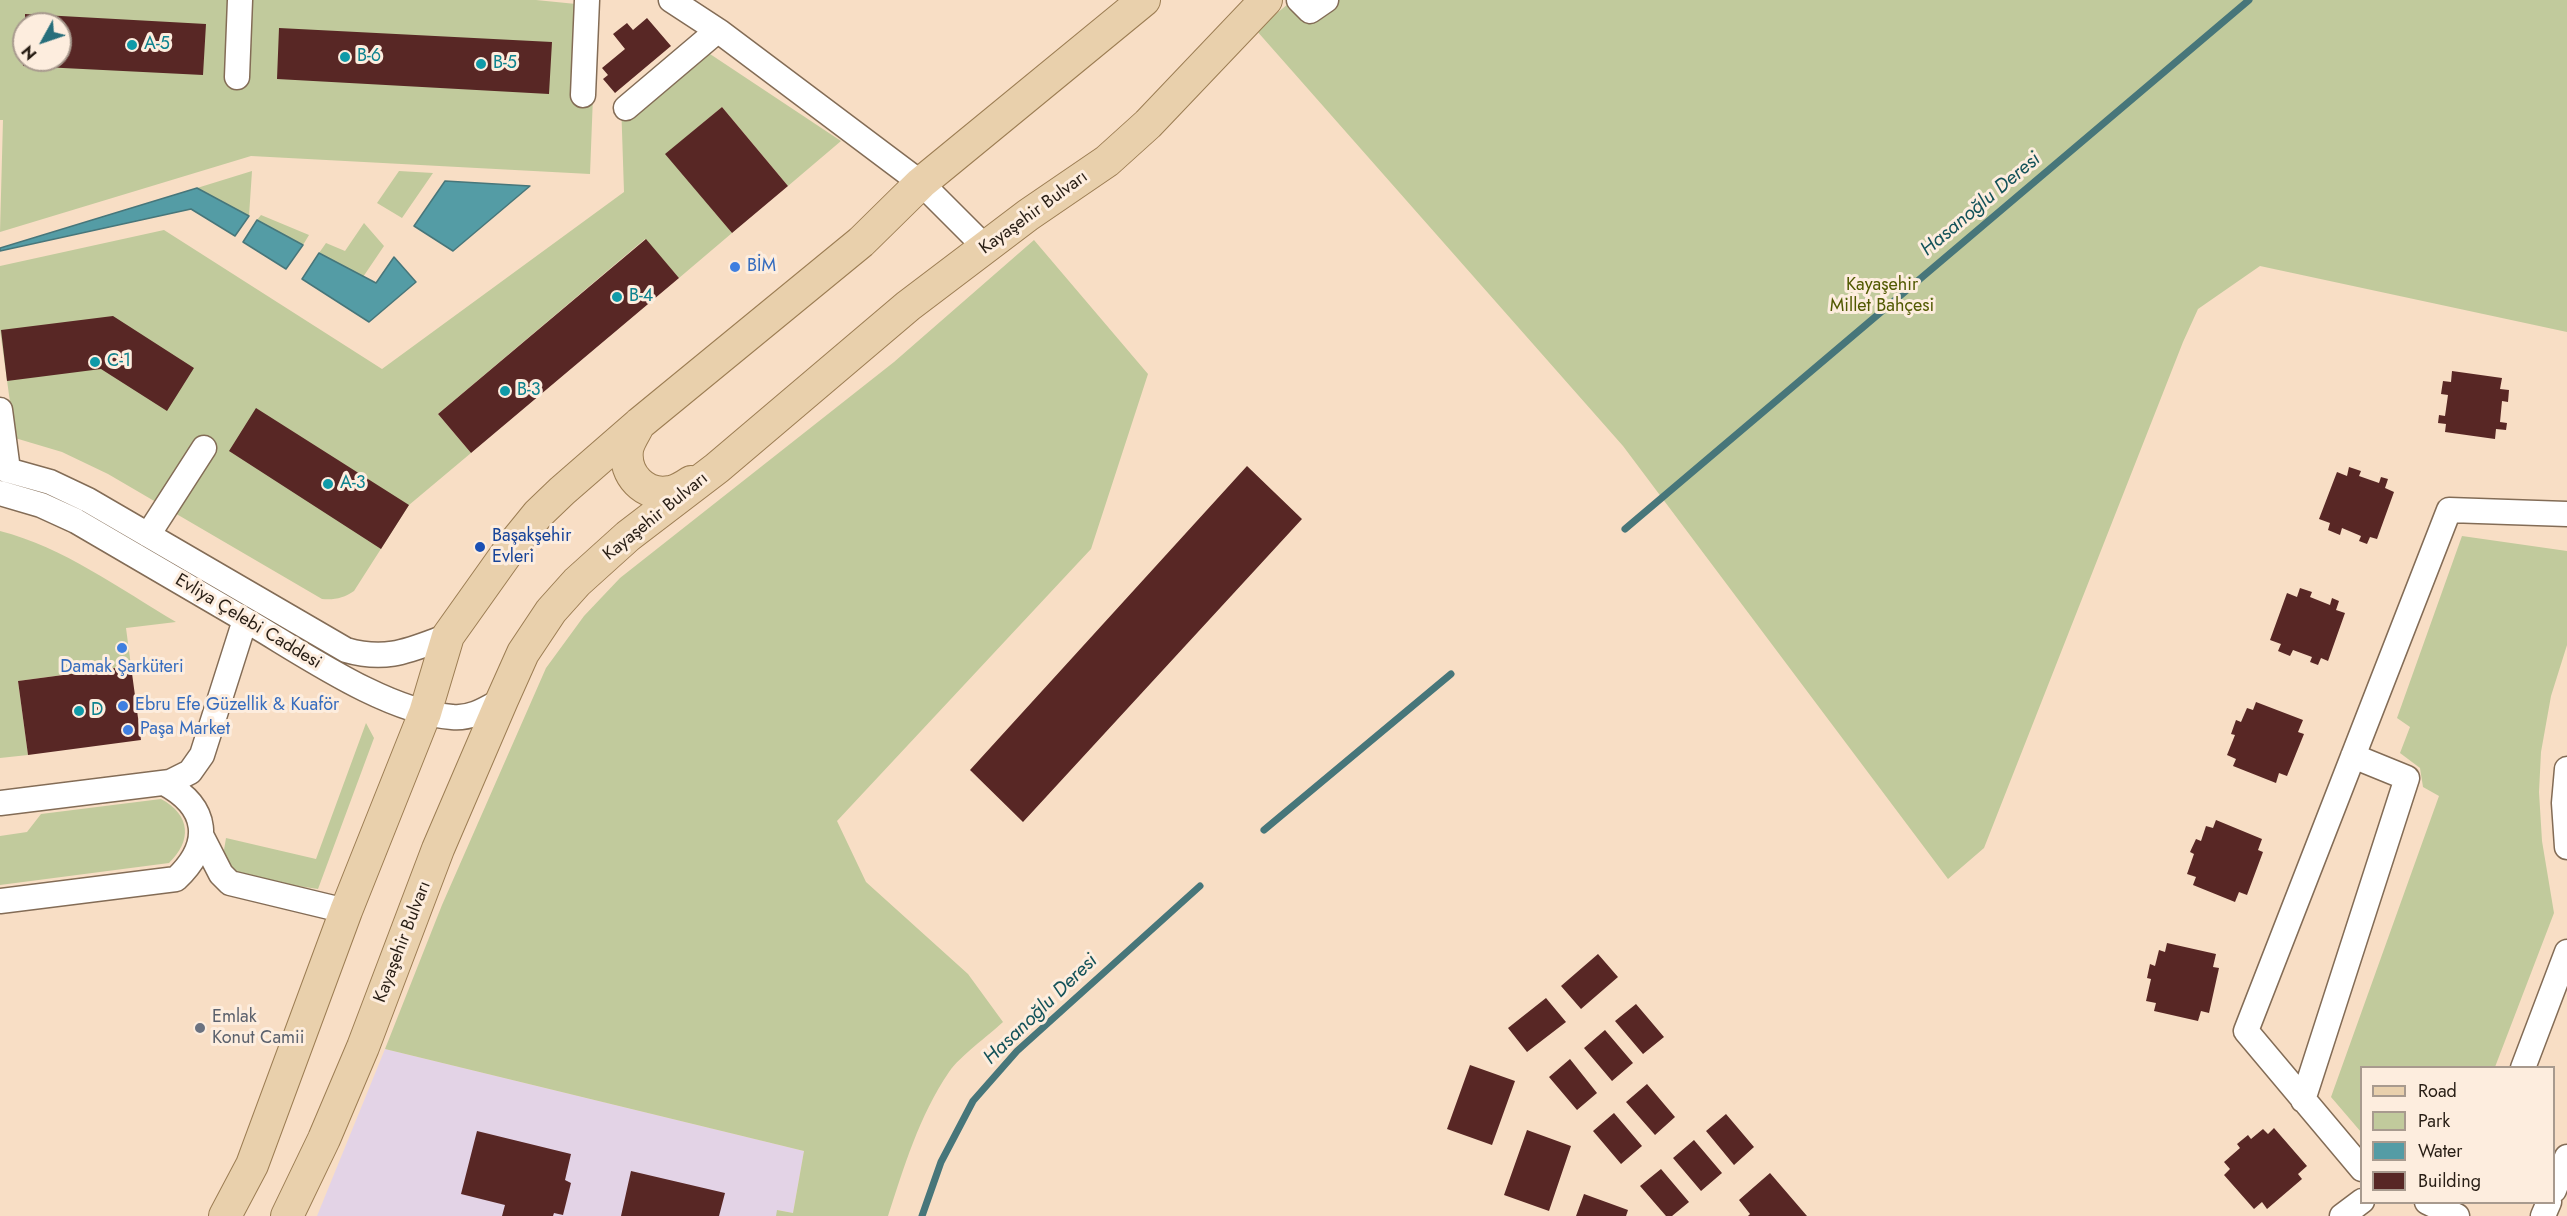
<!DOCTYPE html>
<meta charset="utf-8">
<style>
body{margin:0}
#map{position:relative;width:2567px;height:1216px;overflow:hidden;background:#f8dec5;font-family:Jost,sans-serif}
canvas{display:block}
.legend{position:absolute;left:2360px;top:1066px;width:195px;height:138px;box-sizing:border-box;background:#fdedde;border:2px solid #a89a8e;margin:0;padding:8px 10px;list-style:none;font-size:18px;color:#281e15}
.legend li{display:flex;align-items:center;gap:12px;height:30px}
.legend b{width:30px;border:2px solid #a89a8e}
.north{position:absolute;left:12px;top:12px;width:60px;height:60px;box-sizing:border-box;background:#fdedde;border:2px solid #a89a8e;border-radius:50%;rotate:230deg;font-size:16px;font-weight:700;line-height:24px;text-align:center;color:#281e15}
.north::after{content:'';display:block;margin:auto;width:21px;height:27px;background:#276e7b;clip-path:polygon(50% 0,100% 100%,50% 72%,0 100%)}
</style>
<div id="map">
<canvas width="2567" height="1216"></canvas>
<ul class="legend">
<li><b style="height:8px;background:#e9d0ac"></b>Road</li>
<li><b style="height:16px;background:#c1ca9c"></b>Park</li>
<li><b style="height:16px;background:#549ca5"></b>Water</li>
<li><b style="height:16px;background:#582725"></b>Building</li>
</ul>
<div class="north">N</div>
</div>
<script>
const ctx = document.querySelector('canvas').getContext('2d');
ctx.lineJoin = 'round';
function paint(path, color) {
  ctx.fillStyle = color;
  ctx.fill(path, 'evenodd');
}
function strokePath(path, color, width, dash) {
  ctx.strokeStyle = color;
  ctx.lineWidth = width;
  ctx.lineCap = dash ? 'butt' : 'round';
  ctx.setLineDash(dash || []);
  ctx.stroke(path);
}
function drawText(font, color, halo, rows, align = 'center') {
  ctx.font = font + ' Jost,sans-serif';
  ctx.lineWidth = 6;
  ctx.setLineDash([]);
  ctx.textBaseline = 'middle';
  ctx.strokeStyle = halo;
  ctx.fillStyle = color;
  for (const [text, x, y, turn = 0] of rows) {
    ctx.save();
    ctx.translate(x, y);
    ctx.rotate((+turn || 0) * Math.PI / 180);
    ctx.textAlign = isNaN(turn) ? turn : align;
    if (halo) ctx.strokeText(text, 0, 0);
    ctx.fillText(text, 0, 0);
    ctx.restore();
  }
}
const education = new Path2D(`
 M385,1049L804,1151L793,1213L778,1210L776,1216H317Z`);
const green = new Path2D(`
 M0,0H536L576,4L593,96L590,174L251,156L0,232L3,120H0ZM24,24H60V60H24Z
 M1293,0H2567V332L2260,266L2198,309L2183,342L1984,848L1948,879L1623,446L1256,30Z
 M707,52L841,141L788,186L722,107L666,154L732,233L679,278L645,239L438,414L471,453L409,505L354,591C344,598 335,600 322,599L108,474L62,452L15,438L0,330V266L164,230L382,369L624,192L621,101Z
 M252,171L249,216L197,188Z
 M399,171L433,173L402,218L377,203Z
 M261,215L309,235L303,245L257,220Z
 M364,223L384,246L363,277L319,253L326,243L345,251Z
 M1034,240L1148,374L1091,549L837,821L866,882L968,974L1003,1022C987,1037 961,1055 949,1072C919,1116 904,1167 888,1216H776L777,1210L793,1213L804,1151L385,1049L442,905L546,668L584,616L620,578L894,362Z
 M0,531C63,547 120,589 176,622L126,628L131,666L18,681L28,755L0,758Z
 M2462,536L2567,551V645L2551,696L2541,752L2539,792L2542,841L2554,913L2495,1067L2362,1068L2361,1132L2331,1097L2439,796L2423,787L2420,768L2400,753L2410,727L2397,718Z
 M366,723L374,738L318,889L244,878L227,870L224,850L226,838L316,859Z
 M161,799C191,815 192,841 169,863L0,885V836L27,832L41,814Z`);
const water = new Path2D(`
 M445,181L530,186L453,251L414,226Z
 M197,188L249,216L235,236L191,209L0,251V248Z
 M257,220L303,245L286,269L243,242Z
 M319,253L376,283L394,257L416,282L369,322L302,279Z`);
const stream = new Path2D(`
 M1625,529L2249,0
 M1264,830L1451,674
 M922,1216L941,1162L973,1101L1017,1051L1200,886`);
const building = new Path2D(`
 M25,14L206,24L203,75L23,66V60H60V24H25Z
 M647,18L671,46L615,93L603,79L608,75L602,68L625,49L613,34L627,23L633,30Z
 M279,28L552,42L549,94L277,79Z
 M722,107L788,186L732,233L665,154Z
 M646,239L679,278L471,453L438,414Z
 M113,316L194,368L167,411L101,369L7,381L1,330Z
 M2452,371L2502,378L2500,389L2509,390L2508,402L2502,401L2500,422L2507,423L2506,430L2496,429L2495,439L2445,432L2446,424L2438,423L2439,415L2445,416L2448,395L2441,394L2443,381L2451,382Z
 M256,408L409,505L381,549L229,451Z
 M1247,466L1302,519L1023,822L970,770Z
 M2349,467L2361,471L2359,476L2379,483L2381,477L2388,479L2385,488L2394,492L2377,539L2370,537L2367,544L2359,541L2361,536L2342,528L2340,535L2328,530L2330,523L2319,519L2337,472L2347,476Z
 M2300,588L2312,592L2310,597L2330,605L2332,598L2339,601L2336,610L2345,613L2328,661L2321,658L2318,665L2310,662L2312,657L2293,650L2290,656L2278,651L2281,644L2270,640L2287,593L2297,597Z
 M131,666L141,740L28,755L18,681Z
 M2256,702L2303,720L2298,732L2304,734L2287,776L2279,773L2276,783L2233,766L2236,759L2227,755L2235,735L2231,734L2236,720L2241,722L2247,708L2253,710Z
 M2216,820L2262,839L2258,850L2263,852L2247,895L2239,892L2235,902L2193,885L2196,877L2187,874L2194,854L2190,852L2196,839L2201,841L2206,826L2213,828Z
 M2167,943L2216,954L2213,967L2219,968L2209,1013L2201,1011L2198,1021L2154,1011L2156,1003L2146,1001L2151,979L2147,978L2150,964L2155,966L2159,950L2165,952Z
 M1598,954L1618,977L1581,1009L1561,986Z
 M1546,998L1566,1022L1527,1052L1508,1028Z
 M1636,1004L1664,1037L1643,1054L1615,1021Z
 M1605,1030L1633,1063L1612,1081L1584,1048Z
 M1570,1059L1597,1093L1577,1110L1549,1077Z
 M1470,1065L1515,1081L1492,1145L1447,1129Z
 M1647,1084L1675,1117L1655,1135L1626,1102Z
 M1614,1113L1642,1146L1621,1164L1593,1131Z
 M1726,1114L1754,1147L1734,1165L1706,1131Z
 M2274,1128L2307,1166L2298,1174L2302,1179L2267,1209L2262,1202L2254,1209L2224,1175L2230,1169L2224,1162L2240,1148L2237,1144L2248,1135L2251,1139L2263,1129L2268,1134Z
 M1527,1130L1571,1146L1549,1211L1504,1195Z
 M477,1131L571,1154L565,1180L571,1183L563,1215L554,1213L553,1216H502L505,1205L461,1194Z
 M1694,1140L1722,1173L1701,1191L1673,1158Z
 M1661,1169L1689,1202L1672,1216H1666L1640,1186Z
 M631,1171L725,1193L719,1216H621Z
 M1770,1173L1807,1216H1748L1750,1214L1739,1200Z
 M1584,1194L1628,1210L1626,1216H1576Z`);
const minor = new Path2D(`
 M671,0L720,32L921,183L986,248
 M1299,0L1310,11L1326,0
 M237,77L240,0
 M583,95L587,0
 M626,108L717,31
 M0,410L8,470
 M0,468L50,482L88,500L346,650C387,662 410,650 448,636
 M0,493L41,505L76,521C135,556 195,590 254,625C308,657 388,712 452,717C471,719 486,709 502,700
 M148,535L204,448
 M2567,769L2564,803L2567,847
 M0,803L170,782L190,772L202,755L245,620
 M201,835L221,874L230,883L346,911
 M0,901L176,879C213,844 209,807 164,783
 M2523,1068L2567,952
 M2303,1100L2407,778L2353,756
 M2362,1169L2246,1031L2449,510L2567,514
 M2554,1190L2567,1157
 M2427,1202L2457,1216
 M2342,1216L2362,1201
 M2543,1216L2549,1202`);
const major = new Path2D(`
 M639,424C635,432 628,442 627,450C624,474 644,497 670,492C677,491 685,486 691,482
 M225,1216L252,1165L346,911L425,713L448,636L512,546L538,514L562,491L639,424L861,242L921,183L1144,0
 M287,1216L324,1139L363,1047L438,849L502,700L523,653L551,611L577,582L628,536L717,468L908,306L1028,215L1107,161L1148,124L1266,0`);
const markers = [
 [132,45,6,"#0f9aa8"],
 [345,57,6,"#0f9aa8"],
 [481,64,6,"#0f9aa8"],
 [735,267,6,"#3f7fe0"],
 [617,297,6,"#0f9aa8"],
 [95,362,6,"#0f9aa8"],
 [505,391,6,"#0f9aa8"],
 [328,484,6,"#0f9aa8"],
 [480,547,6,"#1a4fb4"],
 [122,648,6,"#3f7fe0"],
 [123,706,6,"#3f7fe0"],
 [79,711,6,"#0f9aa8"],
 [128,730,6,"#3f7fe0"],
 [200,1028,6,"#6b7280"]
];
const cultureNames = [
 ["A-5",144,45],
 ["B-6",357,57],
 ["B-5",493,64],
 ["B-4",629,297],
 ["C-1",107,362],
 ["B-3",517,391],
 ["A-3",340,484],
 ["D",91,711]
];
const streetNames = [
 ["Kayaşehir Bulvarı",1034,213,-36],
 ["Kayaşehir Bulvarı",656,517,-39],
 ["Evliya Çelebi Caddesi",248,622,31],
 ["Kayaşehir Bulvarı",403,942,-69]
];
const shopNames = [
 ["BİM",747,267],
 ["Damak Şarküteri",122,668,"center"],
 ["Ebru Efe Güzellik & Kuaför",135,706],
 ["Paşa Market",140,730]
];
const parkNames = [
 ["Kayaşehir",1882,286],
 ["Millet Bahçesi",1882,307]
];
const transitNames = [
 ["Başakşehir",492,537],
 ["Evleri",492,558]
];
const worshipNames = [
 ["Emlak",212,1018],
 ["Konut Camii",212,1039]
];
const waterNames = [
 ["Hasanoğlu Deresi",1981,205,-40],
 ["Hasanoğlu Deresi",1041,1010,-44]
];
paint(education, '#e3d3e6');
paint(green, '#c1ca9c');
paint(water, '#549ca5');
strokePath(water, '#47767a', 1.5);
strokePath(stream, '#47767a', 7);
paint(building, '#582725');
strokePath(minor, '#836c56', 27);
strokePath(major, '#9c7d53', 34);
strokePath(minor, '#fff', 24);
strokePath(major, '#e9d0ac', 32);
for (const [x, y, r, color] of markers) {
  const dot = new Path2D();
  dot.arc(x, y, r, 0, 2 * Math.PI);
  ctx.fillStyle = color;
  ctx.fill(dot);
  strokePath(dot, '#fdedde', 2);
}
drawText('18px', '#0d838f', '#fdedde', cultureNames, 'left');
drawText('18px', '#281e15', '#fdedde', streetNames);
drawText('18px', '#366cbe', '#fdedde', shopNames, 'left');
drawText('18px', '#505900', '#fdedde', parkNames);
drawText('18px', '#164399', '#fdedde', transitNames, 'left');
drawText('18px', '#5b616d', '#fdedde', worshipNames, 'left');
drawText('italic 20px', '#135259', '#fdedde', waterNames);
</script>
